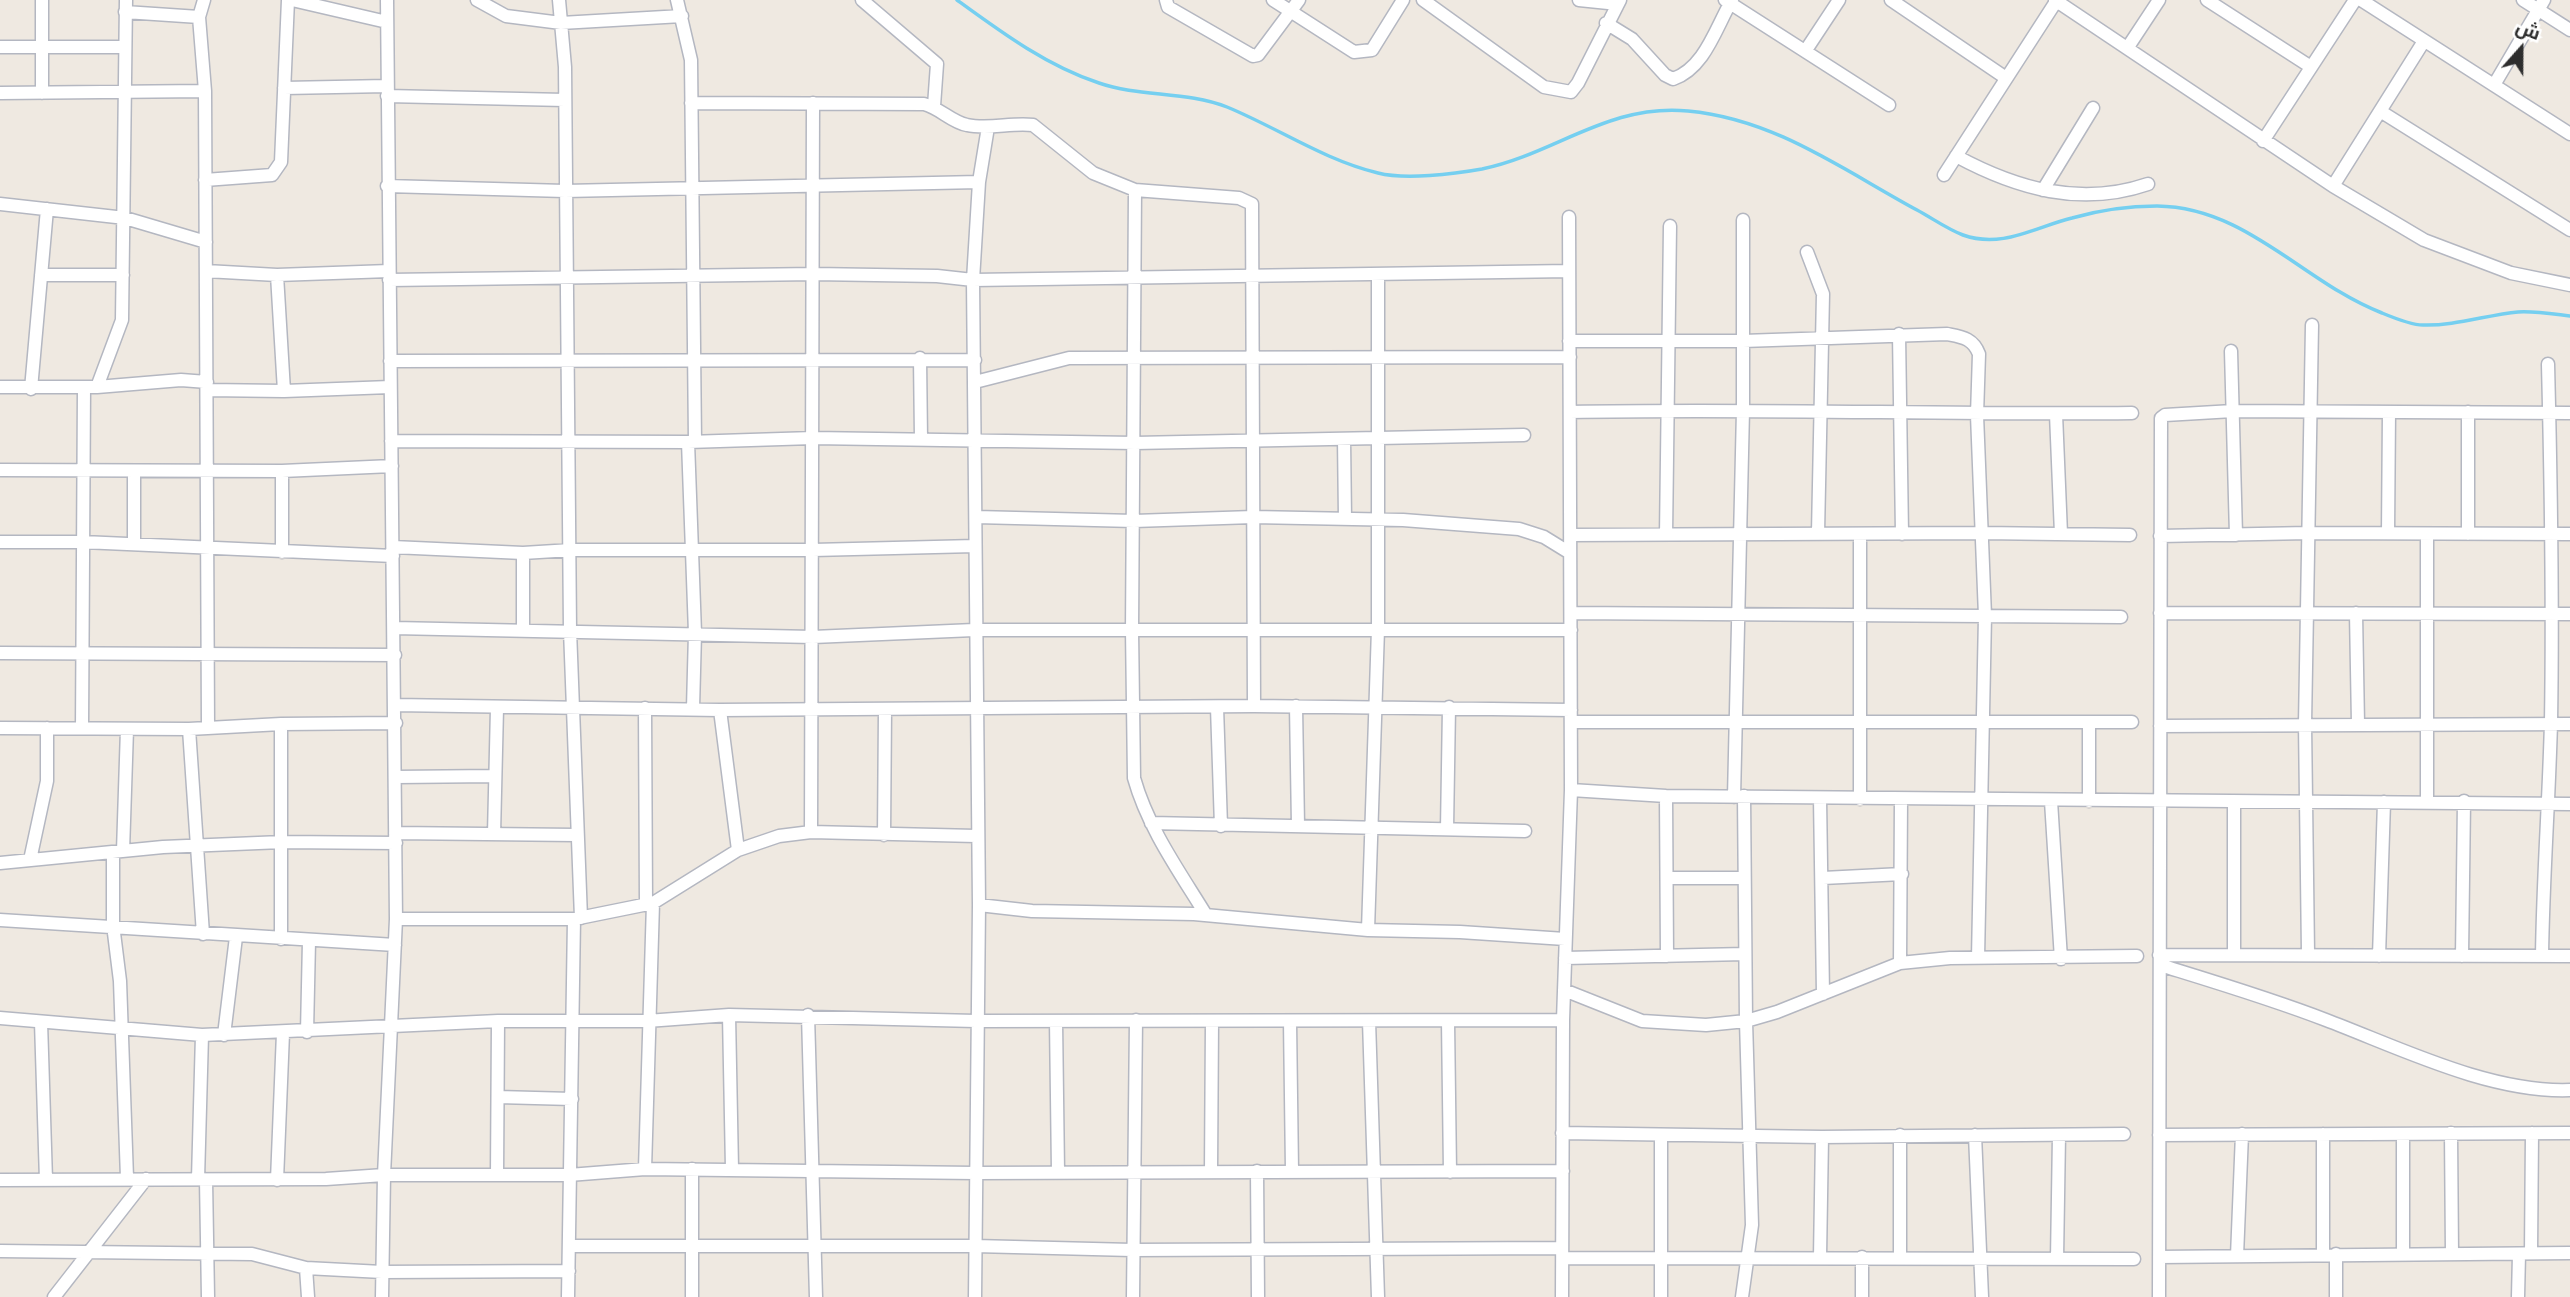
<!DOCTYPE html>
<meta charset="utf-8">
<style>
body{margin:0}
#map{position:relative;width:2570px;height:1297px;overflow:hidden;background:#efe9e1;font-family:"Asap Condensed",Cairo,sans-serif}
canvas{display:block}
.north{position:absolute;left:2486px;top:14px;width:70px;height:70px;-webkit-text-stroke:5px #fff;paint-order:stroke;rotate:21deg;font-size:19px;font-weight:700;line-height:28px;text-align:center;color:#2e2e2e}
.north::after{content:'';display:block;margin:auto;width:24px;height:32px;background:#2e2e2e;clip-path:polygon(50% 0,100% 100%,50% 72%,0 100%)}
</style>
<div id="map">
<canvas width="2570" height="1297"></canvas>
<div class="north">ش</div>
</div>
<script>
const ctx = document.querySelector('canvas').getContext('2d');
ctx.lineJoin = 'round';
function strokePath(path, color, width, dash) {
  ctx.strokeStyle = color;
  ctx.lineWidth = width;
  ctx.lineCap = dash ? 'butt' : 'round';
  ctx.setLineDash(dash || []);
  ctx.stroke(path);
}
const stream = new Path2D(`
 M957,0C1001,32 1047,66 1099,83C1139,97 1187,91 1227,107C1278,128 1324,160 1378,173C1405,180 1454,174 1482,169C1555,154 1609,103 1688,111C1775,119 1843,170 1917,210C1932,218 1947,229 1963,235C2002,249 2035,227 2072,218C2100,210 2128,206 2157,206C2247,207 2304,283 2382,313C2394,318 2411,325 2423,325C2454,326 2487,315 2518,312C2535,311 2553,314 2570,316`);
const minor = new Path2D(`
 M42,0V93
 M204,0L199,17L205,91L208,727
 M292,0L387,22
 M477,0L506,16L561,23L682,16
 M559,0L565,67L570,630L581,918
 M677,0L691,60L695,442
 M862,0L937,64L934,106
 M1166,0L1168,7L1253,56L1258,55L1299,0
 M1273,0L1354,52L1372,50L1403,0
 M1423,0L1544,87L1571,92L1578,83L1620,0
 M1579,0L1618,4
 M1725,0L1889,105
 M1891,0L2006,78
 M2055,0L2333,186L2424,240L2511,273L2570,285
 M2207,0L2311,67
 M2361,0L2570,134
 M2523,0L2570,30
 M125,12L199,17
 M1606,23L1632,39L1665,75L1673,79C1705,68 1716,27 1732,0
 M0,47H124
 M2128,47L2159,0
 M1806,50L1839,0
 M2494,85L2544,0
 M284,88L387,86
 M0,93L205,91
 M387,96L565,100
 M691,103L924,104C940,108 951,122 967,125C989,130 1012,122 1033,125L1093,173L1135,190L1239,198L1252,204L1254,706
 M2380,111L2570,230
 M2263,141L2355,0
 M1956,156C2017,189 2081,207 2148,184
 M1944,175L2057,0
 M205,180L272,175L281,162L288,0
 M387,186L565,191L979,182
 M2333,186L2424,41
 M1135,190L1132,630L1134,778C1148,828 1179,871 1206,915
 M2043,190L2093,108
 M0,204L125,218L206,242
 M1807,252L1823,294L1818,533
 M206,271L277,275L389,271
 M41,275H123
 M277,275L284,391
 M389,280L814,274L937,276L973,280L1569,271
 M1899,334L1902,534
 M1569,341H1743L1947,334C1962,337 1973,338 1979,354L1977,415L1985,616L1978,958
 M2231,351L2236,535
 M920,358L921,439
 M390,361L975,360
 M975,382L1069,358L1570,357
 M0,387H97L181,380L207,382
 M97,387L122,320L126,0
 M31,389L47,209
 M207,390L284,391L390,387
 M1570,412C1757,408 1945,415 2132,413
 M2468,412V534
 M2056,414L2061,534
 M1344,439L1345,519
 M391,441L688,442L813,438L1135,443L1524,435
 M688,442L695,633L693,708
 M0,470L282,471L392,466
 M134,471V544
 M282,471V552
 M976,517L1134,521L1253,517L1403,520L1519,529L1544,537L1570,553
 M2388,533L2389,412
 M2427,534V801
 M1570,535L1983,533L2130,535
 M1666,535L1670,226
 M2160,536L2308,533L2570,534
 M0,542H83L393,556
 M393,547L523,553L571,550H813L975,546
 M523,553V629
 M1571,613L2121,617
 M2160,613L2570,614
 M2356,613L2358,724
 M394,628L813,637L974,630H1571
 M0,653L395,655
 M395,705L720,710L1254,706L1571,710
 M1296,706L1298,826
 M1217,707L1221,826
 M645,708L646,904
 M720,710L738,850
 M1571,722H2132
 M2160,726L2570,724
 M0,728L189,729L281,724L396,723
 M82,728L84,387
 M189,729L203,934
 M396,777L494,776
 M1571,790L1666,796L2570,804
 M1666,796L1667,956
 M1734,797L1743,410V220
 M1820,798L1823,994
 M1860,799V534
 M2051,801L2061,959
 M2089,801V723
 M1151,823L1525,831
 M1447,829L1449,707
 M811,832L813,103
 M395,833L576,835
 M494,834L497,708
 M884,835L885,710
 M123,851L127,729
 M113,852V925L120,981L127,1178
 M30,860L47,781V728
 M0,863L163,847L282,842L396,843
 M1667,878H1744
 M1823,878L1902,874
 M979,905L1032,911L1194,914L1368,930L1460,932L1565,939
 M396,919H574L653,903L738,850L779,836L811,832L976,836
 M0,920L395,945
 M1368,930L1378,629V275
 M281,939V724
 M2308,953L2305,724L2312,325
 M2234,954V803
 M2159,955L2570,956
 M2379,956L2384,802
 M2462,956L2464,801
 M2542,956C2543,878 2549,800 2551,722C2553,603 2551,484 2548,364
 M1565,958L1745,954
 M1900,963L1901,799
 M2160,965C2215,982 2272,999 2326,1020C2400,1048 2490,1093 2570,1090
 M1564,990L1642,1021L1706,1025L1746,1021L1777,1012L1900,963L1950,958L2137,956
 M729,1015L732,1169
 M808,1015L816,1297
 M0,1018L202,1035L498,1021H647L729,1015L976,1021L1563,1020
 M1056,1021L1058,1172
 M1290,1021L1292,1171
 M1369,1021L1378,1297
 M1448,1021L1450,1172
 M41,1022L46,1180
 M307,1032L309,941
 M224,1035L236,937
 M498,1097L572,1099
 M1562,1133L1822,1137L2124,1134
 M2451,1133L2452,1254
 M2323,1134V1255
 M2403,1134V1254
 M1661,1135V1297
 M1900,1135V1259
 M1975,1135L1982,1297
 M2159,1135L2570,1133
 M645,1169L653,903
 M692,1169V1297
 M1211,1171L1212,1021
 M1257,1171L1258,1297
 M497,1175L498,1021
 M198,1179L202,1035
 M0,1180L326,1179L384,1175H569L645,1169L975,1173L1563,1171
 M206,1180L208,1297
 M277,1180L283,1033
 M569,1246H975L1132,1250L1562,1248
 M0,1251L252,1254L306,1268L382,1272L569,1271
 M2531,1253L2532,1133
 M2336,1254V1297
 M2237,1256L2242,1134
 M1820,1257L1822,1137
 M1862,1257V1297
 M2159,1257L2570,1253
 M1563,1258L2134,1259
 M2057,1259L2059,1135
 M306,1268L308,1297
 M54,1297L146,1179
 M382,1297L384,1175L396,919L387,0
 M568,1297L574,919
 M975,1297L979,905L973,280L979,182L988,127
 M1133,1297L1136,1020
 M1562,1297L1563,1020L1571,790L1569,217
 M1742,1297L1752,1225L1746,1021L1744,796
 M2159,1297L2161,418L2165,415L2233,411L2570,413
 M2518,1297L2519,1254`);
strokePath(stream, '#75cff0', 3.5);
strokePath(minor, '#b4b7c1', 15);
strokePath(minor, '#fff', 12);
</script>
